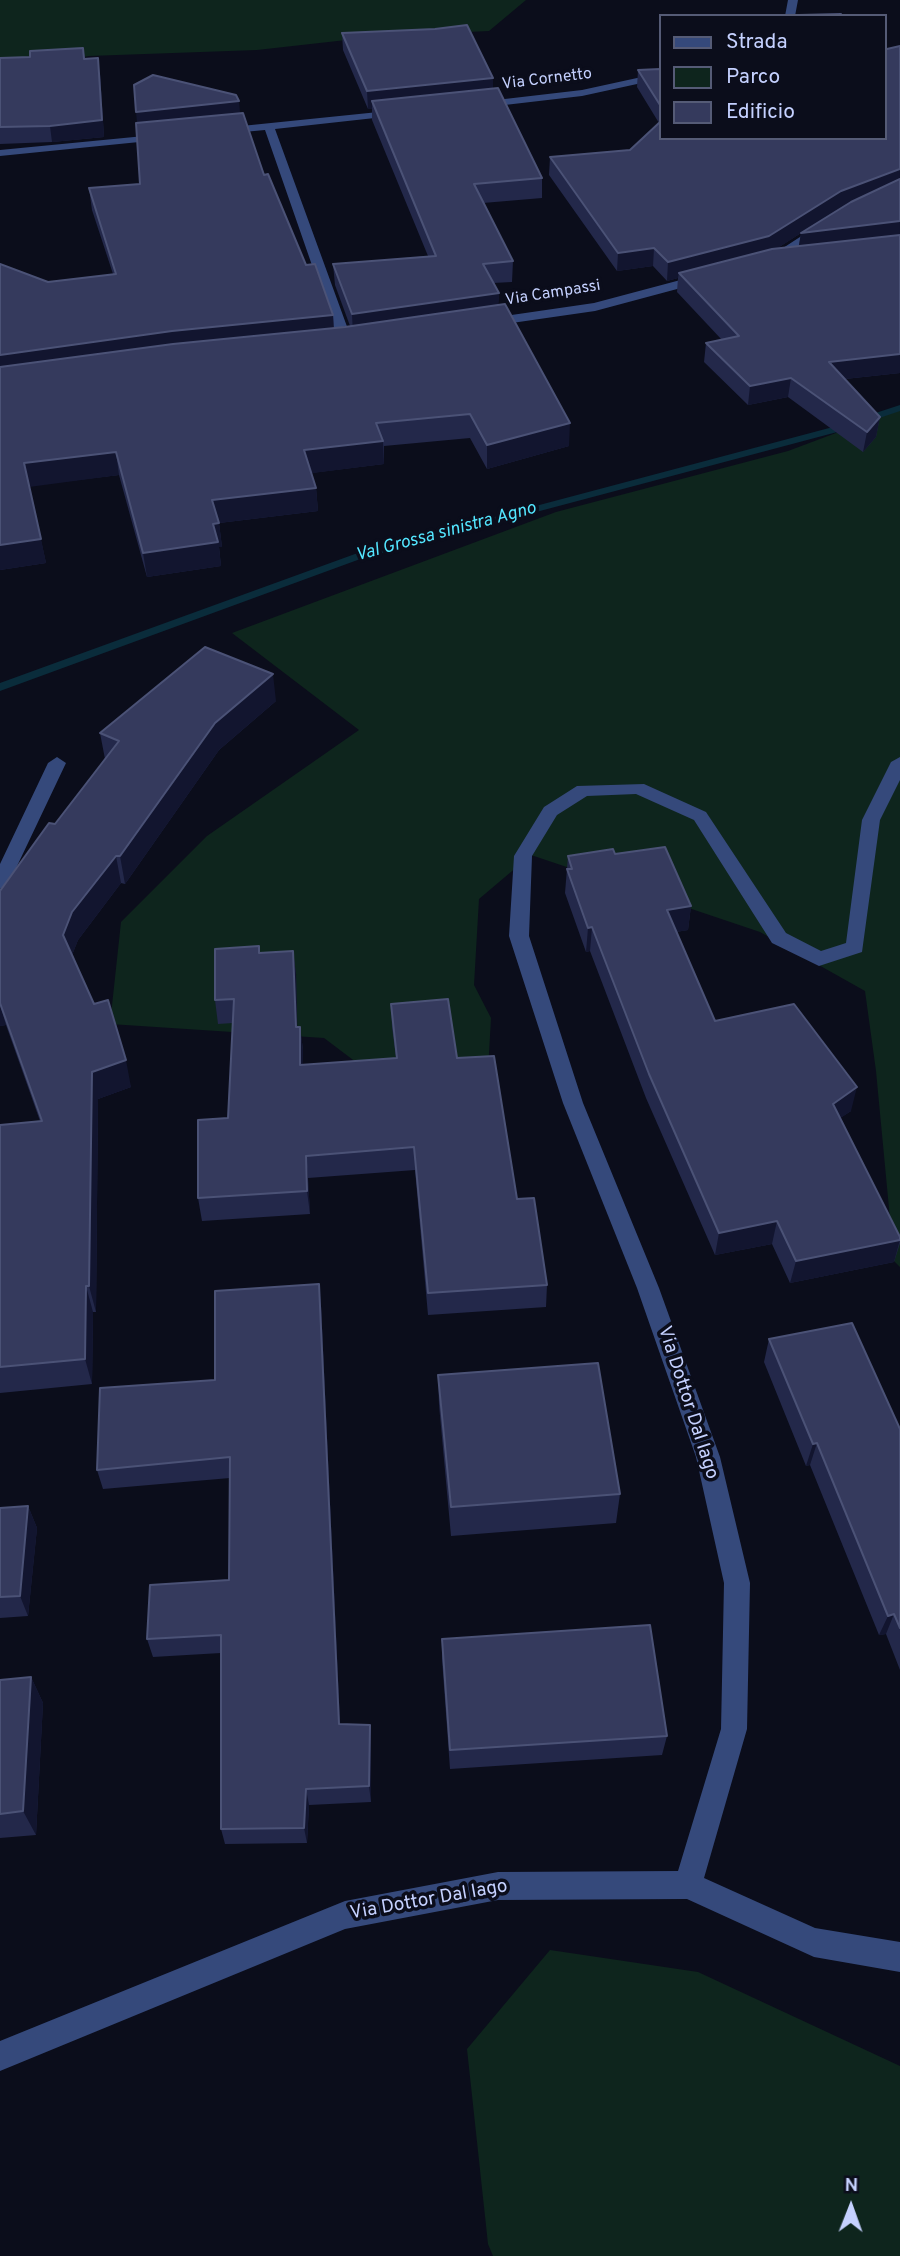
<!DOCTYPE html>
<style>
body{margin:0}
#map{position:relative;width:900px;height:2256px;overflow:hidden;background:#0b0d1b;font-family:Overpass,sans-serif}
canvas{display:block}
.legend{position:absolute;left:659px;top:14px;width:228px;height:126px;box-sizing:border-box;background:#0b0d1b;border:2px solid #555b76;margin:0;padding:9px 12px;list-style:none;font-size:21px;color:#c5d1ff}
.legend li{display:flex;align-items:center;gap:14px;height:35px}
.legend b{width:35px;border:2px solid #555b76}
.north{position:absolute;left:816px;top:2172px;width:70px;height:70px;-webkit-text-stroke:5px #0b0d1b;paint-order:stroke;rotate:1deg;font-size:19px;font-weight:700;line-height:28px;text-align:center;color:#c5d1ff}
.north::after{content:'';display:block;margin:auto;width:24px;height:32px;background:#c5d1ff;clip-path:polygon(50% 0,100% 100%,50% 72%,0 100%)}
</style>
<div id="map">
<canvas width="900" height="2256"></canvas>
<ul class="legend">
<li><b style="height:9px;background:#35497b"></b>Strada</li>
<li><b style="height:19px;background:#0e251d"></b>Parco</li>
<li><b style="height:19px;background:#353a5d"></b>Edificio</li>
</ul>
<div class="north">N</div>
</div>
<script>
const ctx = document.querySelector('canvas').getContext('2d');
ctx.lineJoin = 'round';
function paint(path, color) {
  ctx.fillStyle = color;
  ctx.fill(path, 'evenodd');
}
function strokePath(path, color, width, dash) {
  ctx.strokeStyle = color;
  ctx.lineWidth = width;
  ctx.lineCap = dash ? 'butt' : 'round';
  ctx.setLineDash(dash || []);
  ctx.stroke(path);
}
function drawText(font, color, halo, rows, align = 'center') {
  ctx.font = font + ' Overpass,sans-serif';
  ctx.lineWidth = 7;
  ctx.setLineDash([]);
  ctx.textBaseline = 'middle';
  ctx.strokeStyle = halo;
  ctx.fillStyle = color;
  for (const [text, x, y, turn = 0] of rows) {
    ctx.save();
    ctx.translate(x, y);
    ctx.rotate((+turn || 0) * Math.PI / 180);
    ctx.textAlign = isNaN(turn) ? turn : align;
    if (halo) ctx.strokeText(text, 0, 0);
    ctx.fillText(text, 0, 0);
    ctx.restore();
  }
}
const green = new Path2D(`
 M0,0H526L489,31L382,36L257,50L89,56L47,64L0,67Z
 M900,409V1267L894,1261L876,1071L865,991L760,932L531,855L479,899L474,985L491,1018L488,1071L393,1090L324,1038L110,1024L121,922L207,836L359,730L232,633L556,512L788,451Z
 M550,1950L698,1972L900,2066V2256H493L488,2244L467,2049Z`);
const stream = new Path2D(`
 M900,405V411L841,431L363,558L0,691V683L355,554L833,427Z`);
const minor = new Path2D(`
 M788,0H798L795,16H785Z
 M660,73V79L582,96L479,108L474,105L479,102L582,90Z
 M398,110L402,111V115L275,129L353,343L346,347L339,343L265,130L222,134L216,131L222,128Z
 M165,134L171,137L169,139L0,156V150Z
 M820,224L830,227L773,264L763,261Z
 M703,274L709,278L707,281L595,311L484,327L478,323L484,319L594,303Z
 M57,757L66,763L9,883L0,889V864L48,763Z
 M900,757V780L880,820L862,952L819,966L772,943L694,820L636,794L587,796L557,815L532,856L529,936L583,1103L659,1288L720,1457L750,1583L747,1729L704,1878L815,1928L900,1942V1972L814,1957L687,1899L498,1900L345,1929L0,2071V2041L345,1901L498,1872L678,1871L721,1729L724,1583L696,1457L637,1288L563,1103L509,936L514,856L544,807L577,786L644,784L706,812L786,933L821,951L846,943L862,820L891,762Z`);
const wall = new Path2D(`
 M342,33L493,78V89L542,178V198L483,203L513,261L512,282L493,283L499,293L498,305L569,446L487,469L470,438L384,446V464L311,473L316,488L318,511L219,523L222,547H219L221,566L147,577L119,475L29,486L46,563L0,570V264L48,282L113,274L92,210L89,188L140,184L240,113L264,175L306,265L333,315L334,328L350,326L335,285L333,264L428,256L372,120V109H368L343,50Z
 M83,48L85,58L100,74L104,137L52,142L0,144V58L30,57Z
 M660,69V138H884L900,373L845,379L880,417L876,437L863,452L788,397L748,405L704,362L706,343L722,340L677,292L678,278L667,281L653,266L617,271L549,175L550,157L630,150L659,123L637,87L638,70ZM801,233L799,246L776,249Z
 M276,701L219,750L125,884L121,883L78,940L72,955L131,1087L98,1099L96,1312H93L92,1384L0,1393V1125L40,1121L6,1025L0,1026V891L55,824L105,759L100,733Z
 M615,854L691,906L688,930L676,932L715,1021L851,1111L840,1118L900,1237V1243L894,1262L790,1283L772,1244L715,1255L646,1098L590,951L586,952L565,893L568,856Z
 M293,951L296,974L297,1027H300L303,1050L302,1065L396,1058L392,1027L391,1004L457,1058L517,1199L547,1285L546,1307L428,1315L415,1170L308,1178L310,1214L202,1221L198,1198L228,1118L233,1023L218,1024L215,1000L260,953Z
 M321,1305L340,1724L370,1725L371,1741V1802L309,1805L307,1843L225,1844L221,1829V1653L153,1657L147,1639L229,1580L230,1478L103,1489L97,1470L215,1380Z
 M769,1339L900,1429V1670L886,1634L879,1635L810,1465L806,1466L764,1362Z
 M438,1375L620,1494L616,1523L451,1536L439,1405Z
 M28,1506L37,1528L28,1616L0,1618V1508Z
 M442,1639L667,1736L662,1755L450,1769L442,1659Z
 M31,1677L43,1703L36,1835L0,1838V1680Z`);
const shadedWall = new Path2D(`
 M98,58L100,74L104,137L52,142L50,126Z
 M493,78V97L372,101V109H368L367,91Z
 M239,101L241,123L138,133L136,112Z
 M900,169V239L798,251L801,233L767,255L679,273L678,278L667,281L668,262L841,191Z
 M654,248L653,266L617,271L618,253Z
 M499,293L498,314L353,335L352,314Z
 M333,315L334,338L0,378V355L172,331Z
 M900,354V373L826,381L829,362Z
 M791,378L788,397L748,405L750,386Z
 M880,417L876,437L863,452L867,432Z
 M570,423L569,446L487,469V445Z
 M383,441L384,464L305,474L304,450Z
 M116,452L119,475L29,487L24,463Z
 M316,488L318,511L219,523L222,547H219L221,566L147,577L143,553L213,524L212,500Z
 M41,539L46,563L0,570V545Z
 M273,674L276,701L219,750L125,884L120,856L215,723Z
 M116,856L121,883L78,940L69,963L63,935L72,912Z
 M691,906L688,930L664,934L667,910Z
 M592,927L590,951L586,952L588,928Z
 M293,951L296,974L298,1051L296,1027Z
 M0,1005L6,1025L0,1026Z
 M300,1027L303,1050L302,1088L300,1065Z
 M126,1060L131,1087L98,1099L96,1312L89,1286L92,1072Z
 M857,1087L851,1111L827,1127L833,1104Z
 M306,1156L308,1178L310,1214L307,1191Z
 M777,1221L772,1244L715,1255L719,1233Z
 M900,1240L894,1262L790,1283L796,1261Z
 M319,1284L321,1305L341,1741L339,1724Z
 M86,1286L93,1312L92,1384L85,1359Z
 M817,1443L810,1465L806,1466L813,1444Z
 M28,1506L37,1528L28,1616L20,1596Z
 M894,1614L886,1634L879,1635L888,1616Z
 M31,1677L43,1703L36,1835L23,1811Z
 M370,1725L371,1741V1802L369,1786Z
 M306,1789L309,1805L307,1843L304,1828Z`);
const building = new Path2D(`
 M841,14L842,16H798L799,15Z
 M467,25L493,78L367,91L342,33L435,29Z
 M900,46V169L841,191L769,236L668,262L654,248L618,253L550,157L630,150L660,122V138H884V48L887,49Z
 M83,48L84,59L98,58L102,120L50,126L0,127V58L30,57V51Z
 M660,69V105L638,70Z
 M153,75L236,95L239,101L136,112L134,85Z
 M498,88L542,178L474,184L513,261L483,264L499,293L352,314L333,264L436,256L372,101Z
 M243,113L264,175L268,174L306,265L315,264L333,315L172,331L0,355V264L48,282L116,274L89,188L140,184L136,123Z
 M900,179V221L801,233L851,202Z
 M900,235V354L829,362L880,417L867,432L791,378L750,386L706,343L739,336L679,273L772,249Z
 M505,304L570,423L487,445L470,414L376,423L383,441L304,450L316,488L212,500L219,523L213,524L218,542L143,553L116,452L24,463L41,539L0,545V367L173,344L345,327Z
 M205,647L273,674L215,723L120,856H116L72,912L63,935L94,1004L108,1000L126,1060L92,1072L89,1286H86L85,1359L0,1367V1125L42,1121L0,1003V891L49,823L55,824L119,741L100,733Z
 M665,847L691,906L667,910L715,1021L794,1004L857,1087L833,1104L900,1237V1240L796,1261L777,1221L719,1233L649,1074L592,927L588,928L567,869H572L568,856L613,849L615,854Z
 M259,946V953L293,951L296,1027H300V1065L397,1058L391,1004L448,999L457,1058L494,1056L517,1199L534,1198L547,1285L428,1293L414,1147L306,1156L307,1191L198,1198V1120L228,1118L234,999L215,1000V949Z
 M319,1284L339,1724L370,1725L369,1786L306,1789L304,1828L221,1829V1635L147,1639L150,1585L229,1580L230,1457L97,1470L100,1388L215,1380V1291Z
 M852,1323L900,1429V1628L894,1614L888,1616L817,1443L813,1444L769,1339Z
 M598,1363L620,1494L451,1507L438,1375Z
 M28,1506L20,1596L0,1597V1508Z
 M650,1625L667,1736L450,1750L442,1639Z
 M31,1677L23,1811L0,1814V1680Z`);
const farStreetnames = [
 ["Via Cornetto",547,80,-7],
 ["Via Campassi",553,294,-9]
];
const farWaternames = [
 ["Val Grossa sinistra Agno",446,533,-15]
];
const streetNames = [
 ["Via Dottor Dal lago",687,1403,72],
 ["Via Dottor Dal lago",429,1901,-10]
];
paint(green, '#0e251d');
paint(stream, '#0a2c3b');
paint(minor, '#35497b');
paint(wall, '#23284a');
paint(shadedWall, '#12152f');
paint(building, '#353a5d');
strokePath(building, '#4b5276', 2);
drawText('16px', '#c5d1ff', '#0b0d1b', farStreetnames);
drawText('italic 18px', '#53e6ff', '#0b0d1b', farWaternames);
drawText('19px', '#c5d1ff', '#0b0d1b', streetNames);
</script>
